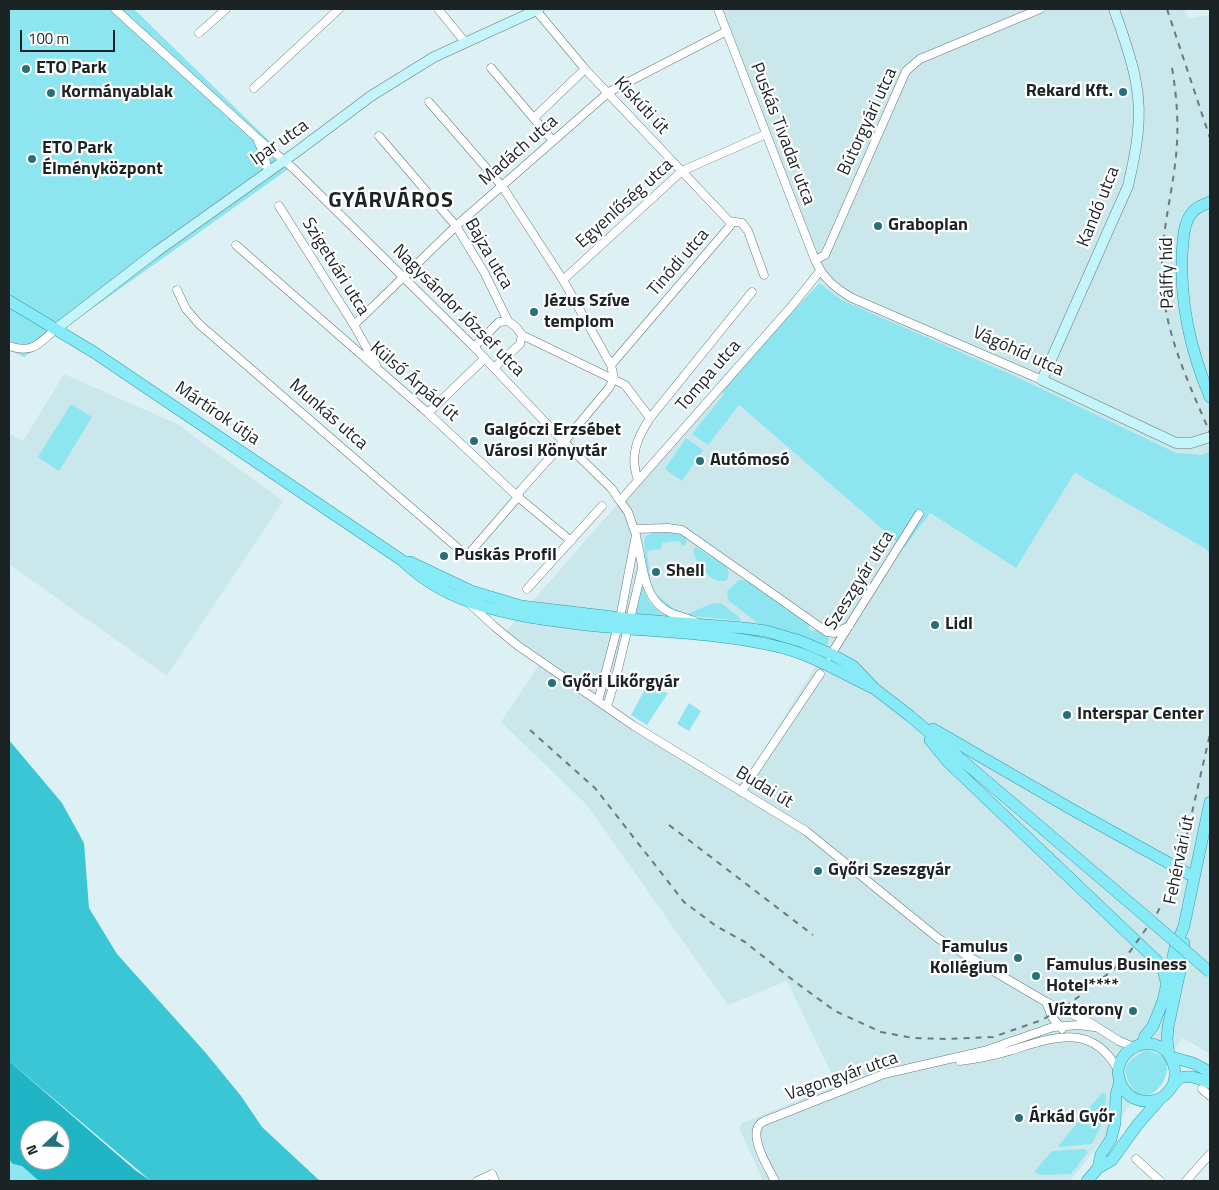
<!DOCTYPE html>
<meta charset="utf-8">
<style>
body{margin:0}
#map{position:relative;width:1219px;height:1190px;overflow:hidden;background:#ddf1f4;font-family:"Titillium Web",sans-serif}
canvas{display:block}
.frame{position:absolute;inset:0;border:10px solid #1c2324;pointer-events:none}
.north{position:absolute;left:20px;top:1120px;width:50px;height:50px;box-sizing:border-box;background:#fff;border:1px solid #a4a7a7;border-radius:50%;rotate:249deg;font-size:14px;font-weight:700;line-height:20px;text-align:center;color:#1c2324}
.north::after{content:'';display:block;margin:auto;width:18px;height:22px;background:#277079;clip-path:polygon(50% 0,100% 100%,50% 72%,0 100%)}
.scale{position:absolute;left:20px;top:30px;width:95px;height:22px;box-sizing:border-box;border:2px solid #1c2324;border-top:0;padding-left:6px;font-size:15px;line-height:18px;white-space:nowrap;color:#1c2324;-webkit-text-stroke:4px #fff;paint-order:stroke}
</style>
<div id="map">
<canvas width="1219" height="1190"></canvas>
<div class="frame"></div>
<div class="north">N</div>
<div class="scale">100 m</div>
</div>
<script>
const ctx = document.querySelector('canvas').getContext('2d');
ctx.lineJoin = 'round';
function paint(path, color) {
  ctx.fillStyle = color;
  ctx.fill(path, 'evenodd');
}
function strokePath(path, color, width, dash) {
  ctx.strokeStyle = color;
  ctx.lineWidth = width;
  ctx.lineCap = dash ? 'butt' : 'round';
  ctx.setLineDash(dash || []);
  ctx.stroke(path);
}
function drawText(font, color, halo, rows, align = 'center') {
  ctx.font = font + ' "Titillium Web",sans-serif';
  ctx.lineWidth = 4.5;
  ctx.setLineDash([]);
  ctx.textBaseline = 'middle';
  ctx.strokeStyle = halo;
  ctx.fillStyle = color;
  for (const [text, x, y, turn = 0] of rows) {
    ctx.save();
    ctx.translate(x, y);
    ctx.rotate((+turn || 0) * Math.PI / 180);
    ctx.textAlign = isNaN(turn) ? turn : align;
    if (halo) ctx.strokeText(text, 0, 0);
    ctx.fillText(text, 0, 0);
    ctx.restore();
  }
}
const built = new Path2D(`
 M718,9H1185L1189,19L1210,15V451L1202,455L1177,454L1017,377L842,300L819,283L778,176Z
 M64,374L177,424L283,501L167,676L9,564V433L23,441Z
 M721,390L904,548L929,513L1016,568L1075,471L1083,478L1206,549L1210,555V1054L1183,1038L1070,1181H763L739,1128L742,1123L837,1085L787,981L728,1005L587,805L501,722L540,663L501,637L615,507ZM628,635L746,645L779,653L816,665L761,755L734,791L607,710Z`);
const green = new Path2D(`
 M9,9H134L294,165L24,357L9,350Z
 M819,283L842,300L1017,377L1176,453L1202,455L1210,451V555L1206,549L1083,478L1075,472L1016,568L930,513L904,548L739,405L708,445L692,434L724,394L721,390Z
 M71,404L92,417L59,471L38,457Z
 M686,438L703,450L682,481L665,469Z
 M654,532C664,533 682,531 687,540L685,545L682,546L680,541L662,543L661,549L647,551L651,586L655,594L675,609L687,614L711,604L721,603L740,618V621L686,615L661,605L648,583L644,541L646,536Z
 M696,547L726,566L729,572L727,580C713,587 695,563 693,550Z
 M739,580L748,581L809,624V629L813,631L819,630L829,636L828,642L829,644L823,645L801,636L759,624L728,600L727,591Z
 M642,586L649,602L665,617L635,614Z
 M646,687L668,693L647,725L631,715Z
 M689,703L701,711L689,731L677,724Z
 M1146,1050L1153,1052L1167,1059C1172,1086 1141,1113 1128,1080C1126,1074 1124,1070 1127,1065C1132,1057 1140,1055 1146,1050Z
 M1102,1093H1105L1106,1096L1105,1111L1099,1116L1084,1117L1083,1115Z
 M1097,1119L1102,1123L1092,1144L1060,1147L1059,1145L1079,1121Z
 M1085,1149L1088,1152L1071,1174L1042,1175L1034,1172L1052,1151Z
 M9,1160L13,1164L22,1166L39,1181H9Z`);
const forest = new Path2D(`
 M9,740L62,803L84,843L89,908L117,954L205,1052L241,1096L262,1127L320,1181H151L9,1061Z`);
const water = new Path2D(`
 M9,1061L135,1170L151,1181H39L22,1166L13,1164L9,1160ZM30,1130H60V1160H30Z`);
const street = new Path2D(`
 M115,9L256,137L294,169L474,347L564,442L612,489L620,501L628,512L636,535L620,618L598,701
 M438,9L465,42
 M535,9L585,69L729,221L730,226L611,365
 M718,9L815,260C823,278 835,288 852,298L1042,380
 M199,33L226,9
 M491,68L553,141
 M254,88L339,9
 M534,118L585,69
 M379,136L456,226L484,272L508,321
 M258,141L264,154L268,171
 M279,206L354,325L376,365
 M729,221L742,223L748,231L764,275
 M236,245L428,413L518,497L571,541
 M815,260L825,255L906,71L920,59L1040,9
 M563,280L682,171L766,134
 M177,290L186,309L199,324L467,556L518,497L520,491L564,442L609,388L614,378L611,365L563,280L502,186L429,102
 M354,325L456,226L609,92L727,31
 M522,335L625,385L650,418C637,438 629,456 638,480
 M9,346C33,354 38,344 56,329
 M474,347L499,322L508,321L516,327L522,335L520,344L494,368
 M428,413L485,358
 M650,418L752,292
 M620,501L791,307L820,271
 M634,529L668,528L682,530L827,632L835,633L849,626
 M636,537C644,564 641,599 671,613C678,616 686,618 694,621
 M527,589L602,506
 M470,604L495,627L517,645L634,726L806,831L939,939L1046,1002L1089,1022L1119,1041L1134,1047
 M830,656L919,514
 M607,707L617,673L642,569
 M741,792L820,674
 M1046,1002L1052,1017L1062,1029
 M960,1061C976,1059 993,1056 1009,1051C1052,1038 1092,1021 1118,1070
 M1202,1089L1210,1096
 M1136,1159L1160,1181
 M477,1181L492,1174L495,1181
 M775,1181C769,1169 748,1136 760,1124C762,1122 765,1121 767,1120L884,1074L984,1051L1053,1027L1079,1025L1094,1027
 M1186,1181L1210,1154`);
const secondary = new Path2D(`
 M1114,9C1122,33 1132,58 1136,83C1143,118 1136,152 1128,186L1042,380L1176,443H1191L1210,437
 M56,329L156,252L299,150L371,96L434,57L539,9`);
const primary = new Path2D(`
 M1210,202C1203,205 1196,207 1191,214C1183,225 1183,242 1182,255C1180,305 1191,352 1210,397
 M9,301L95,353L403,561C449,607 516,616 578,624C643,632 711,631 775,646C812,654 841,673 875,689
 M410,562L471,591L521,606L630,619L744,628L766,631L800,641L831,654L853,666L875,689L910,716L1144,915
 M933,729L1073,810L1194,877
 M930,740L948,762L1157,961L1163,969L1167,985
 M1142,1044L1145,1036L1153,1026L1163,1001L1175,948L1184,926L1210,802
 M1169,1054L1167,1040L1168,1027L1184,952V943
 M1171,1057L1193,1063L1210,1072
 M1173,1085C1180,1065 1167,1041 1144,1044C1129,1046 1118,1059 1118,1073C1119,1082 1123,1090 1130,1096C1142,1104 1159,1103 1168,1092C1172,1087 1175,1081 1181,1078C1190,1074 1202,1080 1210,1083
 M1098,1168L1101,1154L1111,1139L1115,1123L1116,1095L1120,1081
 M1087,1181L1098,1168L1112,1160L1138,1124L1160,1099`);
const rail = new Path2D(`
 M1167,9L1210,138
 M1172,68C1177,97 1179,127 1176,156C1172,196 1161,233 1162,273C1163,331 1188,381 1210,433
 M530,730L595,788L684,902L716,926L745,942L794,981L835,1011L881,1032L913,1038L946,1039L993,1037L1042,1020L1066,1006L1085,992L1114,969L1126,957L1156,915L1174,882L1183,852L1210,734
 M669,825L813,935`);
const primaryBridge = new Path2D(`
 M1144,915L1210,972`);
const markers = [
 [26,69,5,"#277079"],
 [1123,92,5,"#277079"],
 [51,93,5,"#277079"],
 [32,159,5,"#277079"],
 [878,226,5,"#277079"],
 [534,312,5,"#277079"],
 [474,441,5,"#277079"],
 [700,461,5,"#277079"],
 [444,556,5,"#277079"],
 [656,572,5,"#277079"],
 [935,625,5,"#277079"],
 [552,683,5,"#277079"],
 [1067,715,5,"#277079"],
 [818,871,5,"#277079"],
 [1018,958,5,"#277079"],
 [1036,976,5,"#277079"],
 [1133,1011,5,"#277079"],
 [1019,1118,5,"#277079"]
];
const poiNames = [
 ["ETO Park",36,69],
 ["Rekard Kft.",1113,92,"right"],
 ["Kormányablak",61,93],
 ["ETO Park",42,149],
 ["Élményközpont",42,170],
 ["Graboplan",888,226],
 ["Jézus Szíve",544,302],
 ["templom",544,323],
 ["Galgóczi Erzsébet",484,431],
 ["Városi Könyvtár",484,452],
 ["Autómosó",710,461],
 ["Puskás Profil",454,556],
 ["Shell",666,572],
 ["Lidl",945,625],
 ["Győri Likőrgyár",562,683],
 ["Interspar Center",1077,715],
 ["Győri Szeszgyár",828,871],
 ["Famulus",1008,948,"right"],
 ["Kollégium",1008,969,"right"],
 ["Famulus Business",1046,966],
 ["Hotel****",1046,987],
 ["Víztorony",1123,1011,"right"],
 ["Árkád Győr",1029,1118]
];
const streetNames = [
 ["Kiskúti út",641,106,47],
 ["Bútorgyári utca",868,122,-65],
 ["Puskás Tivadar utca",782,134,69],
 ["Ipar utca",280,143,-35],
 ["Madách utca",519,151,-41],
 ["Egyenlőség utca",625,204,-42],
 ["Kandó utca",1099,207,-68],
 ["Bajza utca",488,254,60],
 ["Tinódi utca",679,263,-49],
 ["Szigetvári utca",335,267,58],
 ["Pálffy híd",1168,273,-91],
 ["Nagysándor József utca",458,311,45],
 ["Vágóhíd utca",1018,352,24],
 ["Tompa utca",709,376,-49],
 ["Külső Árpád út",414,382,41],
 ["Mártírok útja",217,414,34],
 ["Munkás utca",328,415,41],
 ["Szeszgyár utca",860,581,-58],
 ["Budai út",764,788,31],
 ["Fehérvári út",1180,860,-78],
 ["Vagongyár utca",842,1077,-19]
];
const districtNames = [
 ["GYÁRVÁROS",391,202]
];
paint(built, '#cae7eb');
paint(green, '#8de5f0');
paint(forest, '#3bc6d6');
paint(water, '#1fb5c5');
strokePath(street, '#68797c', 9);
strokePath(secondary, '#68797c', 11);
strokePath(primary, '#2e9da9', 12);
strokePath(street, '#fff', 8);
strokePath(secondary, '#c3f5fb', 10);
strokePath(primary, '#87ebf7', 11);
strokePath(rail, '#6c787a', 2, [6, 6]);
strokePath(primaryBridge, '#2e9da9', 12, []);
strokePath(primaryBridge, '#87ebf7', 11);
for (const [x, y, r, color] of markers) {
  const dot = new Path2D();
  dot.arc(x, y, r, 0, 2 * Math.PI);
  ctx.fillStyle = color;
  ctx.fill(dot);
  strokePath(dot, '#fff', 2);
}
drawText('bold 18px', '#1c2324', '#fff', poiNames, 'left');
drawText('18px', '#1c2324', '#fff', streetNames);
ctx.letterSpacing = '1px';
drawText('bold 22px', '#1c2324', '#fff', districtNames);
ctx.letterSpacing = '0px';
</script>
